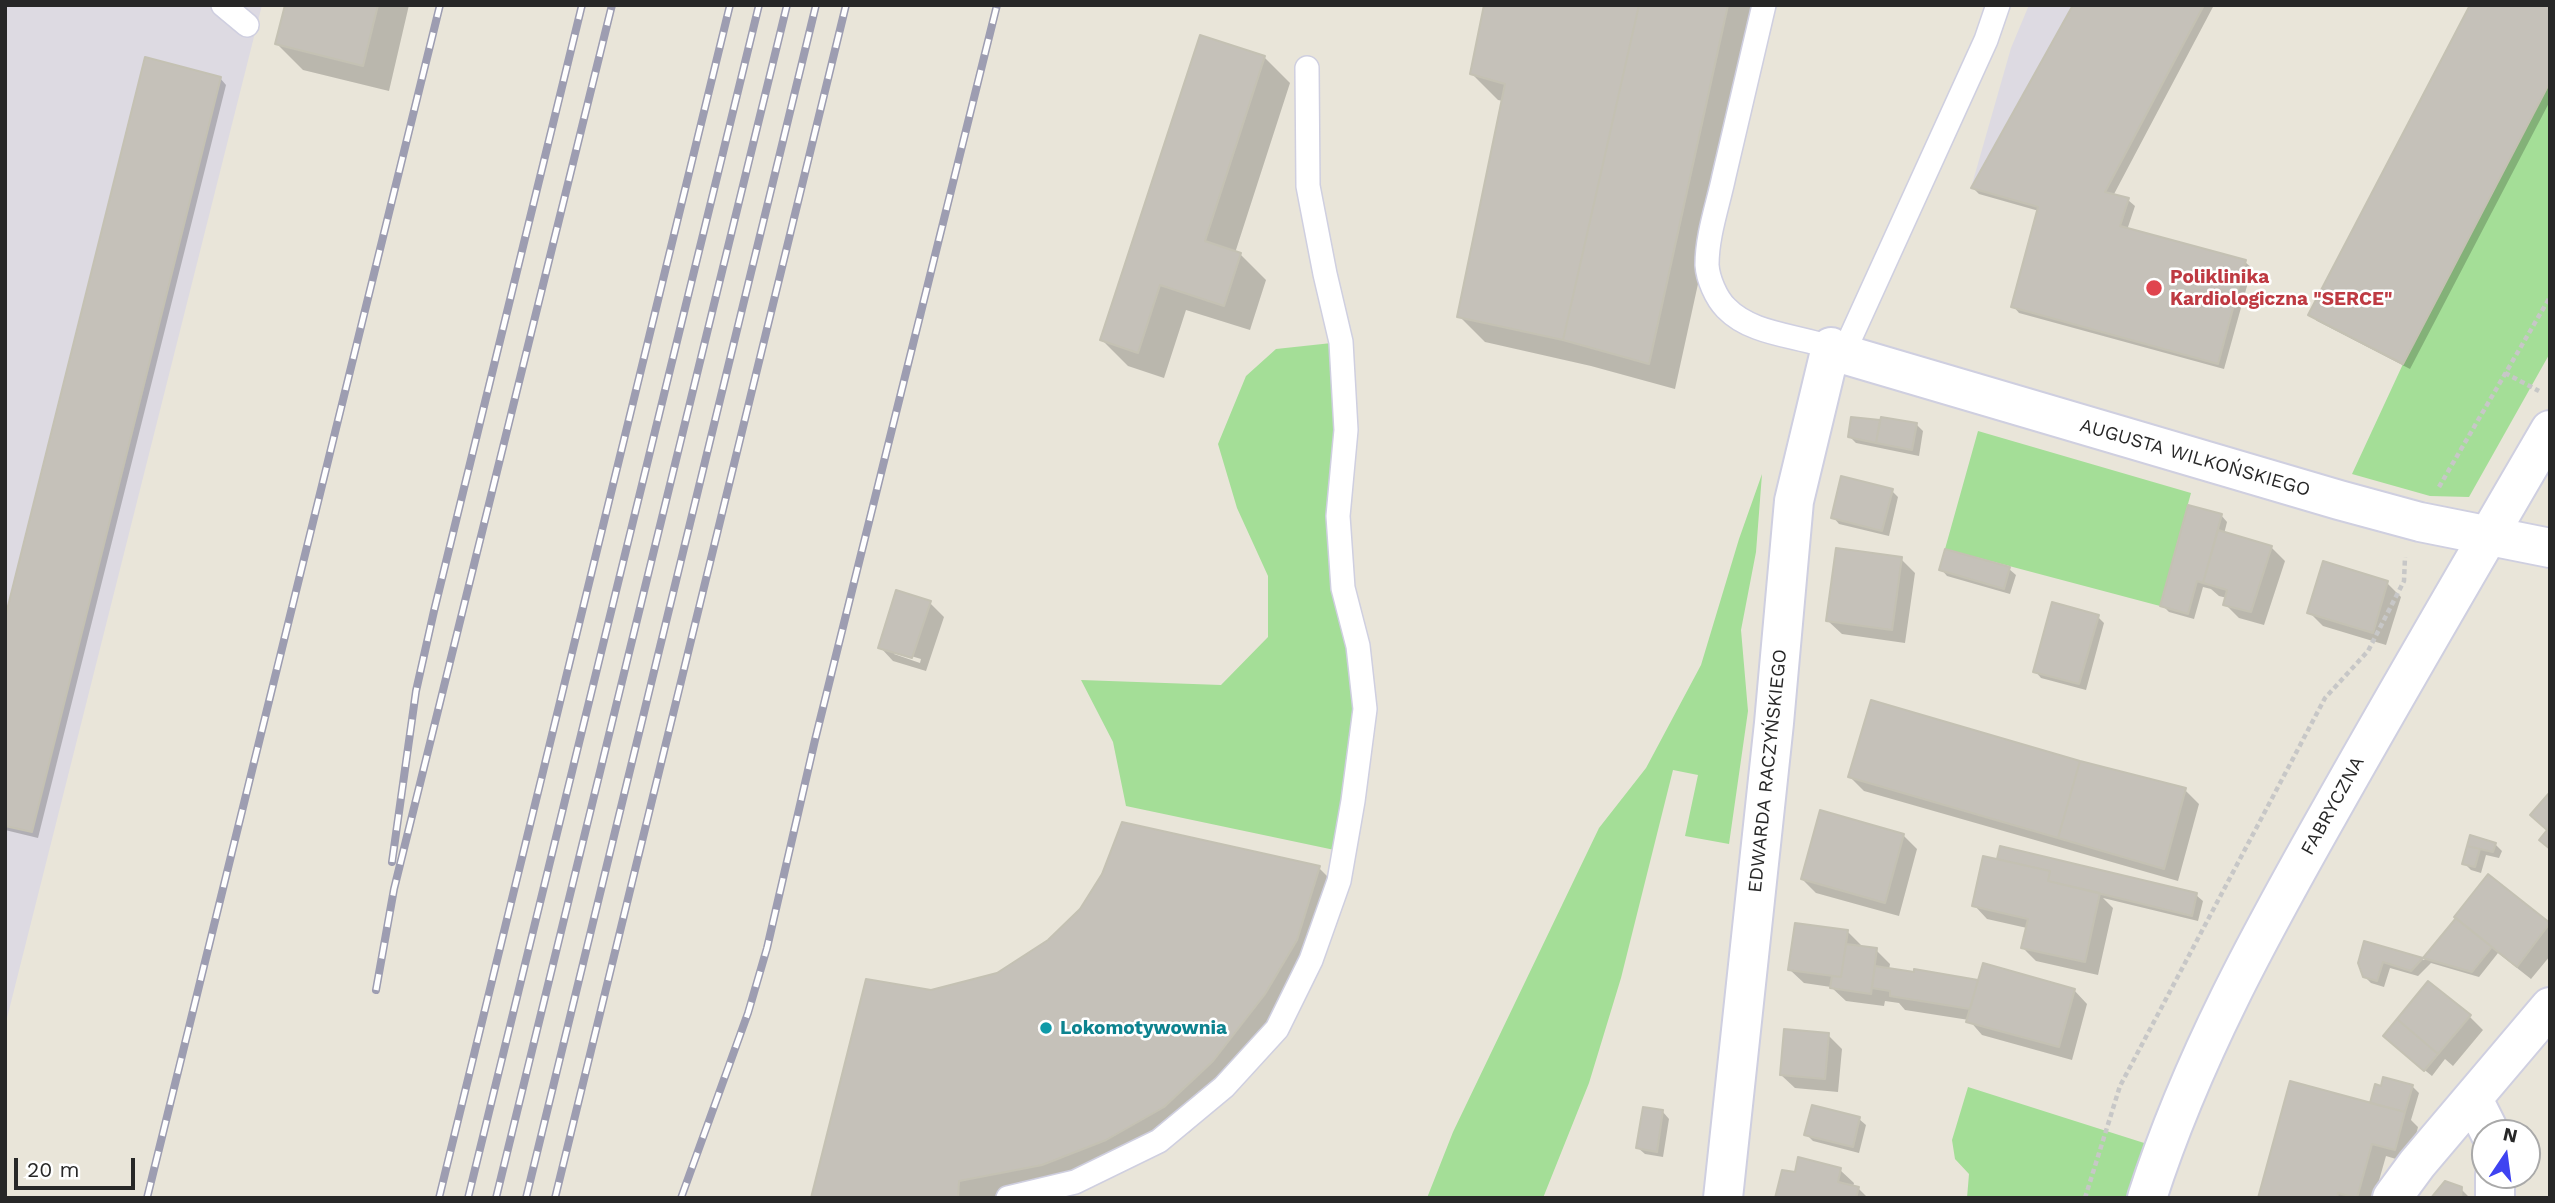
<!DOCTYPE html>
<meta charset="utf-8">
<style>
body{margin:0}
#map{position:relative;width:2555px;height:1203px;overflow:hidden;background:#e9e5d9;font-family:"Work Sans",sans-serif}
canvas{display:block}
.frame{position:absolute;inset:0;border:7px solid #272727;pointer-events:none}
.north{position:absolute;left:2471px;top:1119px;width:70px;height:70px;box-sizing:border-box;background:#fff;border:2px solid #a9a9a9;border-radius:50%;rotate:13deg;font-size:19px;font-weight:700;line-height:28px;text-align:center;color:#272727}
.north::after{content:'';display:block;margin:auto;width:24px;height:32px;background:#3f43f1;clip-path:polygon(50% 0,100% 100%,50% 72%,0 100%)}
.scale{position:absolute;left:14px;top:1158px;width:121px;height:32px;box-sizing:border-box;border:4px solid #272727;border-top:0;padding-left:9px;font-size:21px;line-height:24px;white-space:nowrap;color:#272727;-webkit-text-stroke:5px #fff;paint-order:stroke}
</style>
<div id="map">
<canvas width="2555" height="1203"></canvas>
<div class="frame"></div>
<div class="north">N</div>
<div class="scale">20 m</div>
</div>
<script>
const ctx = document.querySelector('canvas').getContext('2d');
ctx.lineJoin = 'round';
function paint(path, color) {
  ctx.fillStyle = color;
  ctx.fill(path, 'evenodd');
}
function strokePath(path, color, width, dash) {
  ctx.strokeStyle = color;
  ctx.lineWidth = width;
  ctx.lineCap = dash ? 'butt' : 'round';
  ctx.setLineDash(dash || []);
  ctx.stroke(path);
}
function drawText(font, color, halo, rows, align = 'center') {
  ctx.font = font + ' "Work Sans",sans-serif';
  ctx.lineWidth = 5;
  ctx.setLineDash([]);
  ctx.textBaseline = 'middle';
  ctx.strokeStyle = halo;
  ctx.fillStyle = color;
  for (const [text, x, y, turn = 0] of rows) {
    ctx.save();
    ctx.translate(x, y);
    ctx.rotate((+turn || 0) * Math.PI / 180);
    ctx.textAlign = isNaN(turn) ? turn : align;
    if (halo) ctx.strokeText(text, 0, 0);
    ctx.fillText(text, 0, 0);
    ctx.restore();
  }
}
const industrial = new Path2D(`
 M5,5H262L5,1026Z
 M2029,5H2073L1971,188L2011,48Z`);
const green = new Path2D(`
 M2550,82V353L2469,497L2430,496L2352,474L2403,364Z
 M1341,342L1338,516L1358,646L1344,852L1126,806L1113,742L1081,680L1221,685L1268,637V576L1237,508L1218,444L1246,376L1276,349Z
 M1978,431L2191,493L2160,606L1945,549Z
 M1762,474L1756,552L1741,630L1748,711L1729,844L1685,836L1698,775L1673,770L1621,978L1589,1083L1543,1198H1427L1453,1132L1599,828L1646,768L1701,665L1739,539Z
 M1968,1087L2163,1149L2147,1198H1967L1969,1174L1955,1159L1952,1140Z`);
const shadow = new Path2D(`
 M287,5H409L389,91L303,70L277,44Z
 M1486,5H1759L1675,389L1591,366L1485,342L1459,316L1503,101L1498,100L1472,74Z
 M2075,5H2214L2113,196L2128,200L2135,206L2127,230L2245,262L2252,268L2224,369L2019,313L2013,306L2039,211L1979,194L1973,188Z
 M2550,5V101L2410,369L2317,321L2310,315Z
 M1264,57L1290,83L1235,253L1240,254L1266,280L1250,330L1186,310L1164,378L1128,366L1102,340Z
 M220,78L226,85L38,838L5,830V625Z
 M1853,419L1917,425L1923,431L1919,456L1856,443L1850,437Z
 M1892,491L1898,497L1889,536L1839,524L1833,517Z
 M2221,515L2227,522L2224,534L2271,547L2285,561L2264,625L2239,618L2225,604L2227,598L2219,596L2211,589L2203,587L2194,619L2169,612L2162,605Z
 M1901,559L1915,573L1905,643L1842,634L1828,621Z
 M1941,569H2009L2016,575L2010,594L1947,576Z
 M2387,583L2401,597L2386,645L2323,626L2309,612Z
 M930,603L944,617L926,671L893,661L880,647ZM894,651L921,659L920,663L894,654Z
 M2098,617L2104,623L2086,690L2041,678L2035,671Z
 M1850,777L2185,790L2199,804L2178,881L1864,791Z
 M1903,835L1917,849L1899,916L1816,893L1802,879Z
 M2472,838L2495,844L2502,851L2499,858L2486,855L2481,873L2471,870L2464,863Z
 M2002,848L2196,895L2203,901L2198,921L2103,898L2113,908L2098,975L2036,961L2023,948L2027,928L1987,919L1974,905L1998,861Z
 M1319,868L1345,894L1322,966L1290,1020L1238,1087L1190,1132L1133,1166L1029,1198H813L931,992L998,975Z
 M2488,876L2550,925V956L2531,979L2498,953L2479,977L2431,963L2418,976L2390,968L2384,987L2371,983L2364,976L2365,943L2424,960L2458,919Z
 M1847,931L1861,945L1860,947L1876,950L1890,964L1889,970L1915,974L1916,971L1980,982L2074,990L2087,1004L2072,1060L1982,1035L1969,1020L1905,1010L1899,1003L1885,1001L1884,1006L1846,1001L1831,987L1804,983L1790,970Z
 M2469,1016L2483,1030L2453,1066L2445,1059L2432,1076L2391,1043Z
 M1828,1035L1842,1049L1838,1092L1795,1088L1781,1075Z
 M2412,1086L2419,1093L2411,1120L2418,1127L2409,1163L2386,1156L2374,1198H2259L2376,1106Z
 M1663,1112L1669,1119L1663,1157L1645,1154L1638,1148Z
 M1859,1119L1866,1125L1859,1153L1813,1141L1806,1134Z
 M1840,1170L1854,1183L1853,1187L1858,1188L1868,1198H1777L1796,1175Z
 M2461,1189L2470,1198H2433Z`);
const building = new Path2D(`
 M285,5H378L363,66L275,44Z
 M1484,5H1639L1563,340L1457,317L1505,84L1470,74Z
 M1639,5H1728L1649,364L1563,340Z
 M2073,5H2204L2105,192L2129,198L2120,226L2246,260L2218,364L2011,307L2038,207L1971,188Z
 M2470,5H2550V82L2403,364L2308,315Z
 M1200,35L1265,56L1205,241L1241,253L1224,306L1160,285L1138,353L1100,340Z
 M145,57L221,77L32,832L5,826V618Z
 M1851,417L1880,420L1876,443L1848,437Z
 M1881,417L1917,423L1912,450L1876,443Z
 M1841,476L1893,489L1882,531L1831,518Z
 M2188,505L2222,514L2203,583L2197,581L2188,614L2160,606Z
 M2218,530L2272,546L2251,612L2223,605L2227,590L2203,583Z
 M1836,548L1902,557L1892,630L1826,621Z
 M1945,549L2010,567L2004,589L1939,570Z
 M2323,561L2388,581L2373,633L2307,613Z
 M896,590L931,601L912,658L878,648Z
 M2052,602L2099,615L2079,684L2033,672Z
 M1871,700L2080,761L2058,838L1848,777Z
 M2080,761L2186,788L2164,869L2058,838Z
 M2550,792V849L2539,840L2547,830L2530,815Z
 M1820,810L1904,834L1885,903L1801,879Z
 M1122,822L1320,866L1297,940L1265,994L1213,1061L1164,1107L1106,1140L1042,1165L959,1181L958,1198H811L866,979L931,990L997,973L1048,940L1080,909L1102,874Z
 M2470,835L2496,843L2493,852L2467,846Z
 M2000,846L2197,893L2192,916L2048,881L2050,871L1997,859Z
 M2467,846L2480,849L2475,867L2462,864Z
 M1983,856L2050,871L2048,881L2100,893L2085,962L2021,948L2028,919L1972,906Z
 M2488,874L2550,923L2517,967L2454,917Z
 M2456,918L2492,947L2472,972L2423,958Z
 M1795,923L1848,930L1841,977L1788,970Z
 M2364,941L2423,958L2411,971L2383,962L2377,981L2363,977L2358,963Z
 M1846,944L1877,948L1871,994L1830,988L1832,976L1841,977Z
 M1983,963L2075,989L2059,1047L1966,1022Z
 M1875,966L1914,972V969L1978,980L1970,1009L1890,996V991L1872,988Z
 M2428,981L2471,1015L2438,1054L2397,1019Z
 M2397,1019L2438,1054L2424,1071L2383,1036Z
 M1784,1029L1829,1033L1825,1079L1780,1075Z
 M2383,1077L2413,1085L2405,1112L2370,1103L2375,1084L2381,1086Z
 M2290,1081L2405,1112L2395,1150L2372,1144L2357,1198L2338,1193L2337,1198H2258Z
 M1812,1105L1860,1117L1853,1147L1804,1135Z
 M1643,1107L1663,1110L1657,1152L1636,1148Z
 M1798,1157L1841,1168L1838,1182L1859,1187L1856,1198H1775L1782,1170L1795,1172Z
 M2445,1181L2462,1187L2461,1198H2431Z`);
const path = new Path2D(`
 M2505,373L2539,391
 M2439,487L2550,297
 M2085,1198L2120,1086L2325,698L2368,651L2404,581L2405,557`);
const service = new Path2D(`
 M223,5L247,25
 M1764,5C1751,62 1737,119 1724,176C1718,205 1707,235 1707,265C1708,279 1716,298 1726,308C1756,339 1809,334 1843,354L1986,40L1998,5
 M1008,1198L1075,1182L1159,1141L1224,1087L1277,1029L1311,960L1339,881L1353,801L1365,709L1358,646L1343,588L1338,516L1346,430L1341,342L1325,274L1308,186L1307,68`);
const minor = new Path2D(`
 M1843,354L2339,500L2420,522L2550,548
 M2473,1099L2490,1133
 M1723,1198L1774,723L1794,501L1831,347
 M2392,1198L2417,1164L2550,1007
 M2495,1198V1175`);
const tertiary = new Path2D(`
 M2147,1198C2192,1058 2261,933 2333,806C2404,680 2477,555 2550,430`);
const rail = new Path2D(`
 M392,862L416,691L434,611L582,5
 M376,990L394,889L612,5
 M147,1198L440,5
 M439,1198L730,5
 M468,1198L759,5
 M496,1198L787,5
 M526,1198L816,5
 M555,1198L846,5
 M681,1198L748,1013L767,948L815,740L997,5`);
const markers = [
 [2154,288,9,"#e0444e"],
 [1046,1028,7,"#0f9aa8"]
];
const healthNames = [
 ["Poliklinika",2170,277],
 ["Kardiologiczna \"SERCE\"",2170,299]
];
const streetNames = [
 ["AUGUSTA WILKOŃSKIEGO",2195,458,16],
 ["EDWARDA RACZYŃSKIEGO",1768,771,-84],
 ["FABRYCZNA",2333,806,-61]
];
const cultureNames = [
 ["Lokomotywownia",1060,1028]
];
paint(industrial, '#dddae2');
paint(green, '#a4de97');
paint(shadow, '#0003');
paint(building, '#c5c1b9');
strokePath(building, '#c4c1b3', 2);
strokePath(service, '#cfcfe0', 26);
strokePath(minor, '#cfcfe0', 42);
strokePath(tertiary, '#cfcfe0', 42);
strokePath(path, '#c7c7c7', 4.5, [5, 3.5]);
strokePath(service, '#fff', 23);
strokePath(minor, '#fff', 38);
strokePath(tertiary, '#fff', 38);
strokePath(rail, '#9d9db1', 8);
strokePath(rail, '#fff', 5, [16]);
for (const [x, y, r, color] of markers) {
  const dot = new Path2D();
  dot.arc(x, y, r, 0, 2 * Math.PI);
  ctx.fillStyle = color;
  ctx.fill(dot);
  strokePath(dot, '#fff', 2.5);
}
drawText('bold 19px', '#be3a42', '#fff', healthNames, 'left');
drawText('19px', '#272727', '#fff', streetNames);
drawText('bold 19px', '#0d838f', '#fff', cultureNames, 'left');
</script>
